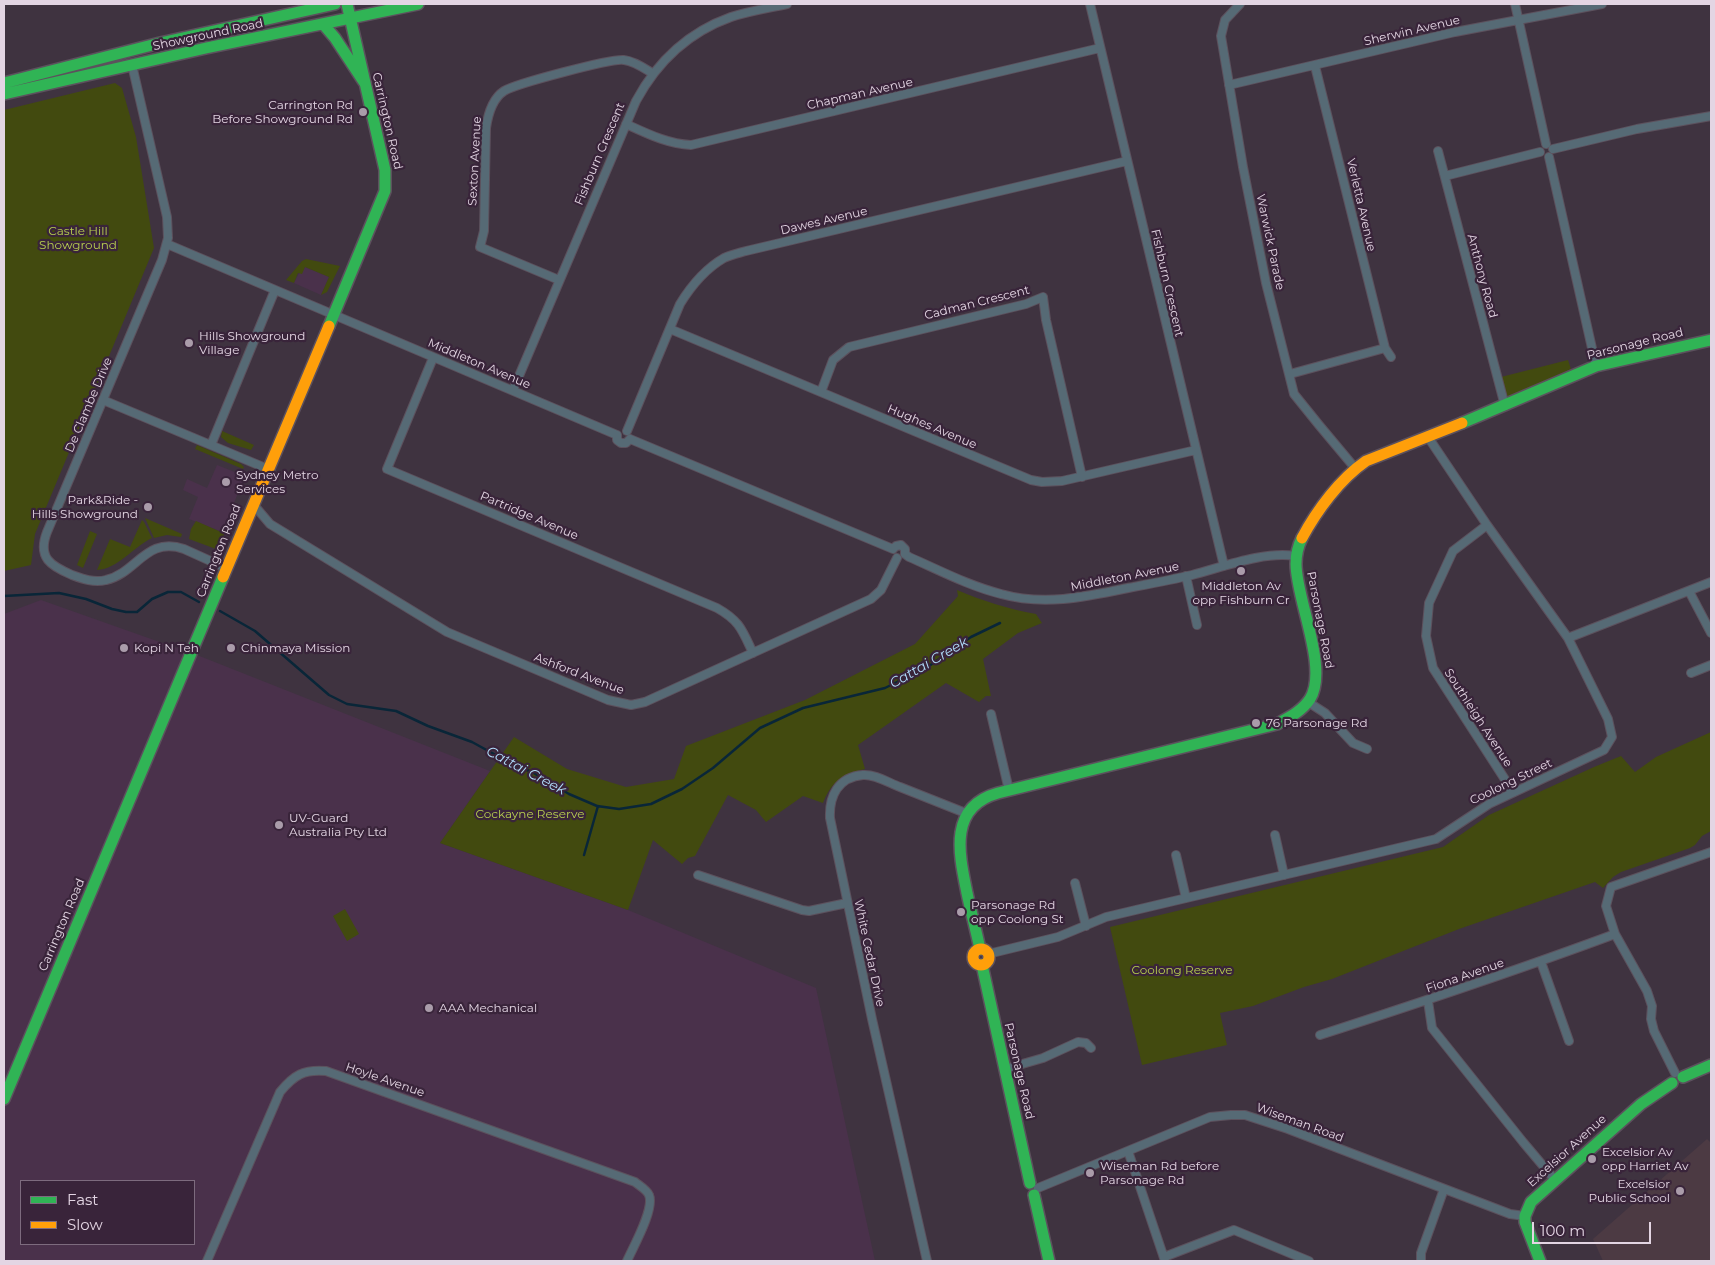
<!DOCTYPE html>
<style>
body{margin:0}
#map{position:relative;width:1715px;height:1265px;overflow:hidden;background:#3f3340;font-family:Montserrat,sans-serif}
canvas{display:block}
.frame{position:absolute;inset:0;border:5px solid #e3d5e3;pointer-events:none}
.legend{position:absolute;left:20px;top:1180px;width:175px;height:65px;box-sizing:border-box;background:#39243a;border:1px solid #7d6b7e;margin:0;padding:6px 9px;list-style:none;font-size:15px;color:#e3d5e3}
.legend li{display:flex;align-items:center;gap:10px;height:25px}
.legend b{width:25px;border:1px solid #7d6b7e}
.scale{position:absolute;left:1532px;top:1222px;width:119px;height:22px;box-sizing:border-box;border:2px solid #e3d5e3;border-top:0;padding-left:6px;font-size:15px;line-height:18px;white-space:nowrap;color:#e3d5e3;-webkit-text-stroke:4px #39243a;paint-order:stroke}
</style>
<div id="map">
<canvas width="1715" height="1265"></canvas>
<div class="frame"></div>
<ul class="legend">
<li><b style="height:6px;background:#30b455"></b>Fast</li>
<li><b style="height:6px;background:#ff9f0a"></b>Slow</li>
</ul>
<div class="scale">100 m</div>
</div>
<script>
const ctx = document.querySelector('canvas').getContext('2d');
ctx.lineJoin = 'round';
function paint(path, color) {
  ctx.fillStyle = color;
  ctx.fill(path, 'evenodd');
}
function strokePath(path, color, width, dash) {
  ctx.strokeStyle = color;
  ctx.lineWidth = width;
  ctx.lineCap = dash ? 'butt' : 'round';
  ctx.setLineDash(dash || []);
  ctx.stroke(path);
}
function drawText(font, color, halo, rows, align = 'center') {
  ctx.font = font + ' Montserrat,sans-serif';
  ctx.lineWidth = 4.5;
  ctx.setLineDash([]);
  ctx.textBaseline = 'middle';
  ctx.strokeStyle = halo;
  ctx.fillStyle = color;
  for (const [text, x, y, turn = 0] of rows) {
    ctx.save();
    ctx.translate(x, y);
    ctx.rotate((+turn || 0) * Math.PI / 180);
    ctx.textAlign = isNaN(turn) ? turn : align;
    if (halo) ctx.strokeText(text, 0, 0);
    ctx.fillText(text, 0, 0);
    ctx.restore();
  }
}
const built = new Path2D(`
 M305,267L329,277L321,295L294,283L299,273Z
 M217,465L245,476L222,532L189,519L198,497L183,490L187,479L207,488Z
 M41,600L202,657L490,771L440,843L628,910L816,988L875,1261H4V614ZM21,1181H194V1244H21Z`);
const education = new Path2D(`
 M1707,1139L1711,1143V1261H1603L1593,1239Z`);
const green = new Path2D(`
 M115,83L122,88L136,137L154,248L35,534L31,565L4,571V110Z
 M306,259L340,266L327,292L321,295L329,277L305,267L302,274L298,273L294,283L286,280L302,261Z
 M1568,360L1571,369L1508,398L1501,377Z
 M222,431L254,445L251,450L228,443L221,437Z
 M197,445L241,464L244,467L243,469L195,449Z
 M145,518L182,534L181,537L167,535L154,538Z
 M142,520L144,522L152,538C133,547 118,569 97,570L110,539L130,547Z
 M196,521L221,532L225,525L227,527L220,545L216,549L189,539L191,529Z
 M90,531L97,534L83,568L77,565Z
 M957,590C983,601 1008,609 1036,614L1042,623L1018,633L983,659L991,696H986L979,702L946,683L858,745L865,769C843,774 831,782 823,803L803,796L766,822L756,810L728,795L695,856L688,858L682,864L653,840L628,910L440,843L514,737L567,769L626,787L674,779L686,746L805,700L915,644L958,596Z
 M1711,732V831L1702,836L1695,845L1690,848L1621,872L1613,877L1603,888L1595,882L1459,929L1332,979L1304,987L1253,1006L1220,1013L1227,1045L1142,1065L1110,927L1443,847L1489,815L1594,767L1621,756L1635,772L1656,757Z
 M345,909L359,934L347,941L333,916Z`);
const stream = new Path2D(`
 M4,596L59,593L86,599L112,609L126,612H137L152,599L168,592H181L199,602
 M220,611L255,631L329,695L347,704L396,711L428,726L472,742L514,765L532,772L569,794L597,806L619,809L651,804L682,789L713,768L760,728L803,708L885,688L929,666L971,637L1000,623
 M584,855L598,806`);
const street = new Path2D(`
 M1090,4L1224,566
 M1240,4L1225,20L1221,36L1243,167L1266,283L1294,394L1319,425L1355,468
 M1515,4L1546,144
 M132,65L167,217L168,238L162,260L47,532C37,558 51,566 72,575C83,579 94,583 106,580C137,573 146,536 184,549L226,568
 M1229,85L1455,32L1602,4
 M626,124C648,134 668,144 691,145L1100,48
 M1553,149L1637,129L1711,116
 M1438,151L1505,406
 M1549,157L1596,366
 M1445,176L1540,152
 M167,244L617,435
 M559,280L480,247L484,231L486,128C488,114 492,99 504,91C515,84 612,58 624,60C634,61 644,68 652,73
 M670,329L1031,480L1042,482L1062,481L1196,450
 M1385,348L1391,357
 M433,358L387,469L717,608C740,621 742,630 753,653
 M1290,374L1385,348L1315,66
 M513,390L636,101C657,62 689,32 731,17C749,11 769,8 787,4
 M821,392L833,360L849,347L1026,304L1043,297L1046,320L1082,477
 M103,400L268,469
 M627,431L680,304C691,286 705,269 724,258C730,255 739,253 746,251L1127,161
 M617,435V440L621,443H626L630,439
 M630,439L893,549
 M211,445L275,290
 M253,504L270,524L447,632L608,700L631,705L645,702L871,599L881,590L897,558
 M1487,525L1453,551L1429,603L1426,636L1433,668L1506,781L1512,793
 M893,549L896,546L901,545L905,549V554
 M905,554L909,557C939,570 969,586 1001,594C1044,606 1085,597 1128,588C1149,584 1171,580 1192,575C1223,567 1264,551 1295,556
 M1186,576L1197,625
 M1689,591L1711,633
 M1568,638L1711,582
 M1691,673L1711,665
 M1308,702L1325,713L1353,743L1367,749
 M991,714L1009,790
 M1275,835L1284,875
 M1176,855L1186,898
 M698,875L802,910L809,911L847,903
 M1075,883L1086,926
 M988,954L1058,937L1106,917L1436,839L1489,804L1604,750L1612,737L1608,719L1568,638L1487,525L1428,437
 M1541,962L1569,1041
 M1428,1001L1432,1028L1523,1142L1555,1180
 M1320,1035C1419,1003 1518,970 1615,934
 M1005,1069L1043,1058L1078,1042L1086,1043L1091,1048
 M1675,1073L1654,1031L1651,1019L1652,1006L1647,991L1615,934L1606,906L1611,887L1711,852
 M1128,1151L1165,1261
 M1038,1188L1210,1117L1231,1115H1245L1288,1129L1510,1214L1525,1216
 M1164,1257L1234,1230L1309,1261
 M207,1261L280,1092C294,1075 304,1069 326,1071L635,1182C640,1186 647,1190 649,1195C655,1209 633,1247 627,1261
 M927,1261L872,1019L830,818C829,796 838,777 863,775C875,774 889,783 900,787C923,796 945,805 968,814
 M1421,1261V1253L1444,1189`);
const fast = new Path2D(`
 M324,25L335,38L364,82
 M4,83L160,43L335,4
 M4,94L206,48L418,4
 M329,326L385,191V170L347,4
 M1462,423L1596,366L1711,340
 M980,949C976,930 971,912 967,893C959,854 948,807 998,793L1277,724C1290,717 1302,711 1310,699C1329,668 1296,599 1296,564C1296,554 1298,546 1302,538
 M982,965L1030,1183
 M1683,1077L1711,1065
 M4,1099L223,577
 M1034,1195L1049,1261
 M1540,1261L1525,1222V1216L1531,1202L1641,1104L1672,1083`);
const slow = new Path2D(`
 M1302,538C1317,510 1340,479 1366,461L1462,423
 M223,577L329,326
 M973 957a8 8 0 1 1 16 0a8 8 0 1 1-16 0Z`);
const markers = [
 [363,112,5,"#aa9caa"],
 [189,343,5,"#aa9caa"],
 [226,482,5,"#aa9caa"],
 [148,507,5,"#aa9caa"],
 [1241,571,5,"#aa9caa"],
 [124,648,5,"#aa9caa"],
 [231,648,5,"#aa9caa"],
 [1256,723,5,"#aa9caa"],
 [279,825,5,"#aa9caa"],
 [961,912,5,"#aa9caa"],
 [429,1008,5,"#aa9caa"],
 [1592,1159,5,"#aa9caa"],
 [1090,1173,5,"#aa9caa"],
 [1680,1191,5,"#aa9caa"]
];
const streetNames = [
 ["Sherwin Avenue",1412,31,-13],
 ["Showground Road",208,35,-12],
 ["Chapman Avenue",860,94,-13],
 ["Carrington Road",387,121,77],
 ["Fishburn Crescent",600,154,-67],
 ["Sexton Avenue",475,161,-87],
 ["Verletta Avenue",1361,205,77],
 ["Dawes Avenue",824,221,-13],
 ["Warwick Parade",1270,242,78],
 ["Anthony Road",1482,276,75],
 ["Fishburn Crescent",1167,283,77],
 ["Cadman Crescent",977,303,-14],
 ["Parsonage Road",1635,344,-14],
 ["Middleton Avenue",479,364,23],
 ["De Clambe Drive",89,405,-67],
 ["Hughes Avenue",932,427,23],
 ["Partridge Avenue",529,516,23],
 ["Carrington Road",219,551,-68],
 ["Middleton Avenue",1125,577,-11],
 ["Parsonage Road",1320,620,79],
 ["Ashford Avenue",579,674,21],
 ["Southleigh Avenue",1478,718,57],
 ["Coolong Street",1511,782,-26],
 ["Carrington Road",62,925,-67],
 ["White Cedar Drive",869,953,78],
 ["Fiona Avenue",1465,976,-19],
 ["Parsonage Road",1019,1071,77],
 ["Hoyle Avenue",385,1080,19],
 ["Wiseman Road",1300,1123,20],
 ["Excelsior Avenue",1567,1151,-42]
];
const poiNames = [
 ["Carrington Rd",353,105,"right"],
 ["Before Showground Rd",353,119,"right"],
 ["Hills Showground",199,336],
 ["Village",199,350],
 ["Sydney Metro",236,475],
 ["Services",236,489],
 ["Park&Ride -",138,500,"right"],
 ["Hills Showground",138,514,"right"],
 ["Middleton Av",1241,586,"center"],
 ["opp Fishburn Cr",1241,600,"center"],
 ["Kopi N Teh",134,648],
 ["Chinmaya Mission",241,648],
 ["76 Parsonage Rd",1266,723],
 ["UV-Guard",289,818],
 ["Australia Pty Ltd",289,832],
 ["Parsonage Rd",971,905],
 ["opp Coolong St",971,919],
 ["AAA Mechanical",439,1008],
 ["Excelsior Av",1602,1152],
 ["opp Harriet Av",1602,1166],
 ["Wiseman Rd before",1100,1166],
 ["Parsonage Rd",1100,1180],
 ["Excelsior",1670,1184,"right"],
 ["Public School",1670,1198,"right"]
];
const parkNames = [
 ["Castle Hill",78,231],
 ["Showground",78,245],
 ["Cockayne Reserve",530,814],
 ["Coolong Reserve",1182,970]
];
const waterNames = [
 ["Cattai Creek",929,663,-30],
 ["Cattai Creek",526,771,28]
];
paint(built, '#4a314b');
paint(education, '#4c3a43');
paint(green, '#424a0f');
strokePath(stream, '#092638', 2.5);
strokePath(street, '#5c515d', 10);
strokePath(fast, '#5c515d', 14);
strokePath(slow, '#5c515d', 14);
strokePath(street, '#566a75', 8);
strokePath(fast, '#30b455', 11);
strokePath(slow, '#ff9f0a', 11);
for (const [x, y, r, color] of markers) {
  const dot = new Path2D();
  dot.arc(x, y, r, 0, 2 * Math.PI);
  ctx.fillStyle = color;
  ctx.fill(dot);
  strokePath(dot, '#39243a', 2);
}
drawText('12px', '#e3d5e3', '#39243a', streetNames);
drawText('12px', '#e3d5e3', '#39243a', poiNames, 'left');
drawText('12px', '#b7cf4f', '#39243a', parkNames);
drawText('italic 14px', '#b0dcfa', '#39243a', waterNames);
</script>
